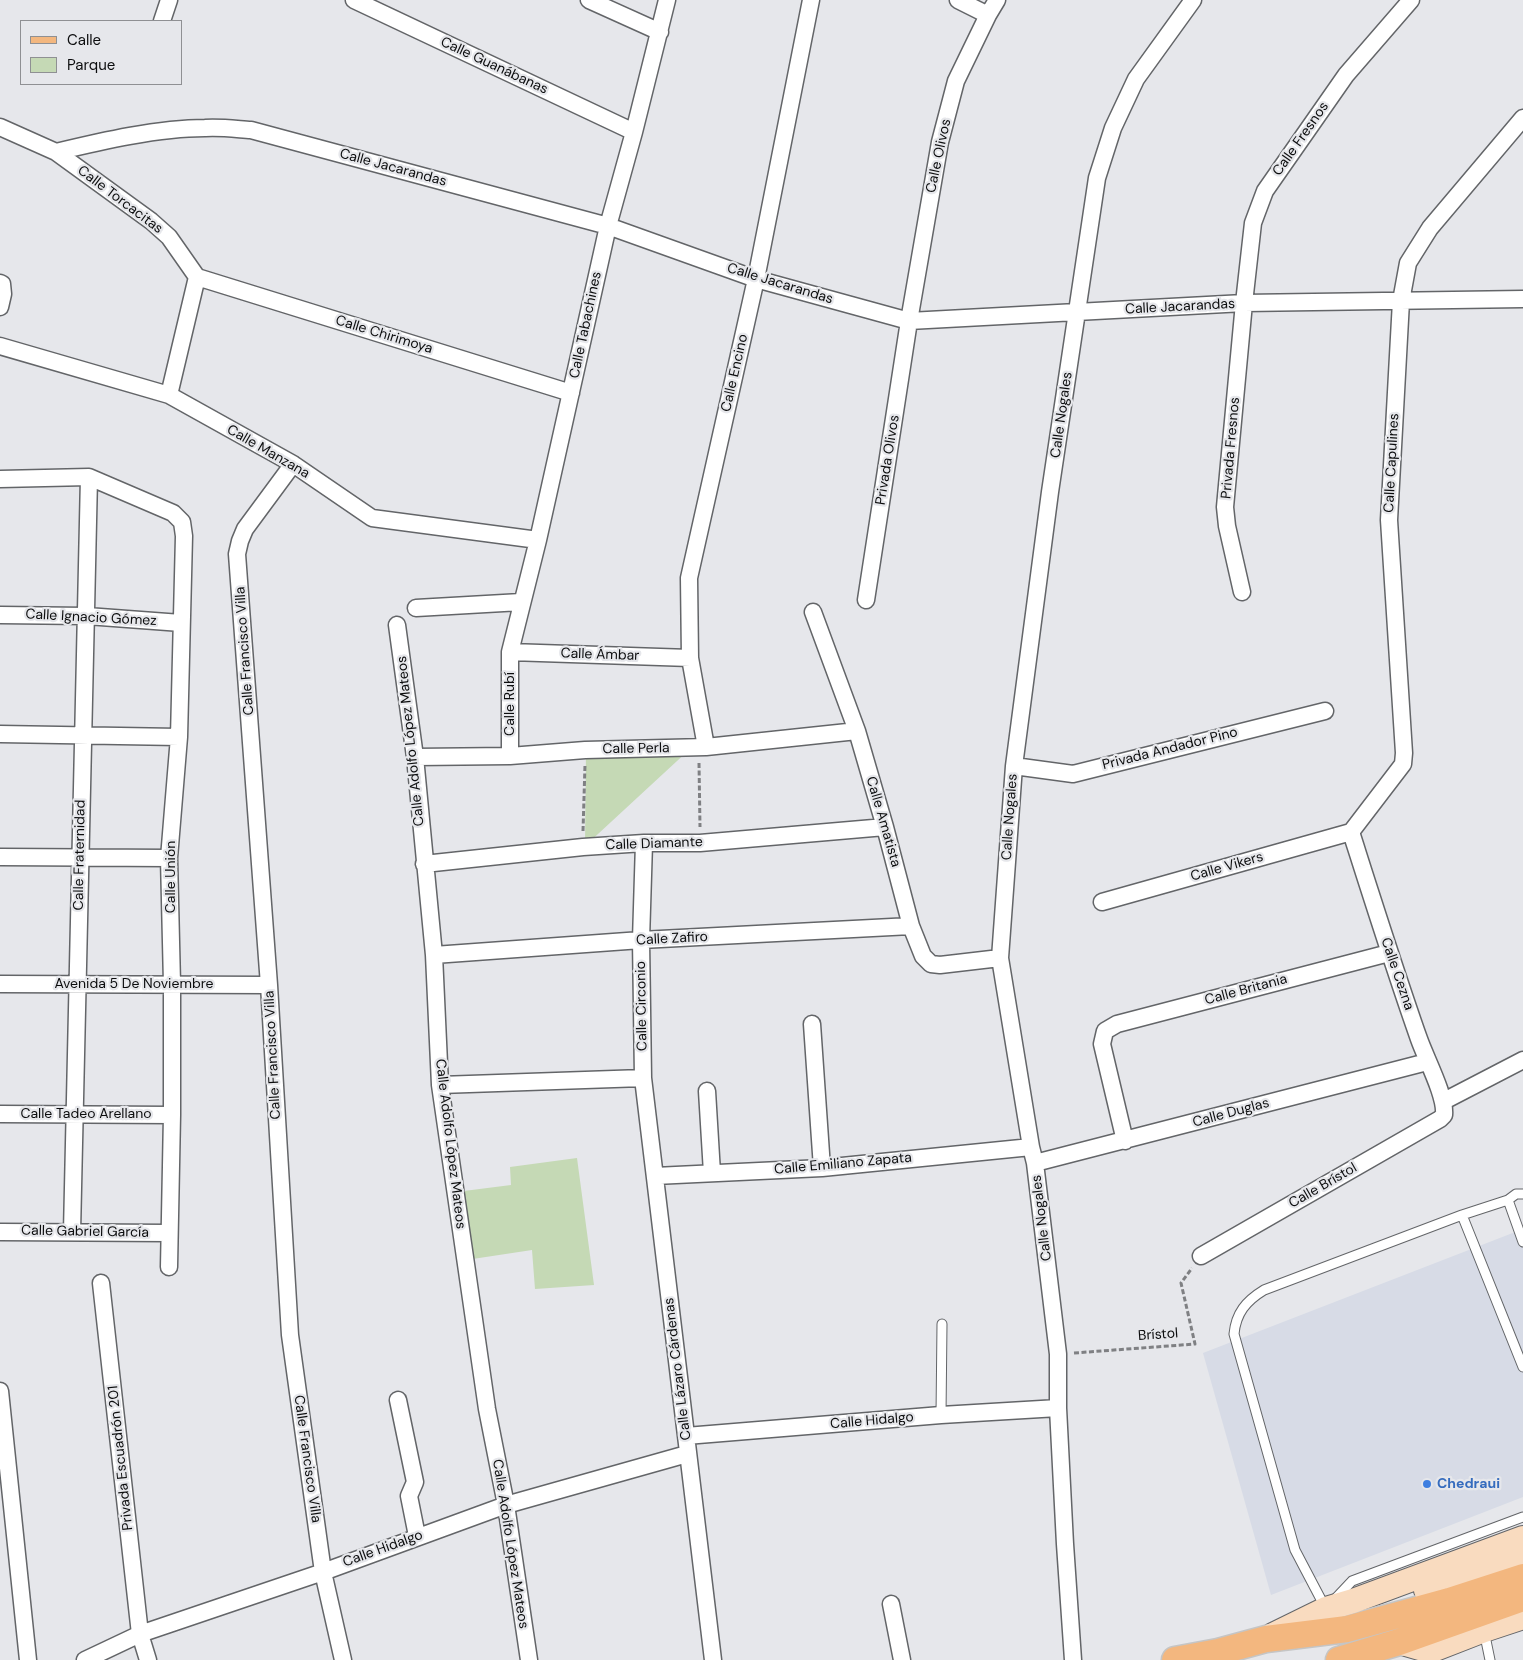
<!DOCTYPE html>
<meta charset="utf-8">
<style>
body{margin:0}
#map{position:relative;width:1523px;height:1660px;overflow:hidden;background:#e6e7eb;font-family:"DM Sans",sans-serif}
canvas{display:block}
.legend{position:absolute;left:20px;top:20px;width:162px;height:65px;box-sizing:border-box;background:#e6e7eb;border:1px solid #8f9093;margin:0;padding:6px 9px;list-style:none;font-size:15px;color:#0c0d0e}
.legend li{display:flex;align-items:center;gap:10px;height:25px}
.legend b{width:25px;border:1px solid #8f9093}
</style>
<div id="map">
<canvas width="1523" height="1660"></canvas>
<ul class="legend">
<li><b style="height:6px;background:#f3b77f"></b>Calle</li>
<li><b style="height:14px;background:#c5d9b5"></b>Parque</li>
</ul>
</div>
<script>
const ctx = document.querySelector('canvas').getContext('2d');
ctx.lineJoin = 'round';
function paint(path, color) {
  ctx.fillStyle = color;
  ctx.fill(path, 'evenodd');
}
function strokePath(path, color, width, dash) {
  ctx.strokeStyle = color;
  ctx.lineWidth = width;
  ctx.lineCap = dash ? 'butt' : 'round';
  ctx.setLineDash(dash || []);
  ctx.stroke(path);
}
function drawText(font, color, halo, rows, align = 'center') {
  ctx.font = font + ' "DM Sans",sans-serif';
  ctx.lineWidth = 4.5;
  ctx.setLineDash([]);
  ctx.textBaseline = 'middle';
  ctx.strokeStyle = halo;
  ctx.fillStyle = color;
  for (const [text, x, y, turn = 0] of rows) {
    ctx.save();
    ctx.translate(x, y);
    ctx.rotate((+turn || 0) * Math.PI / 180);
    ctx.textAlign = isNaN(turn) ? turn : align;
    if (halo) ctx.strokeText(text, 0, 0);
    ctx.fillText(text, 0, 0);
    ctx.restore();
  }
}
const built = new Path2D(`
 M1523,1229V1497L1271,1595L1203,1353Z`);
const green = new Path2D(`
 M690,749L585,846L586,750Z
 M577,1158L594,1285L535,1289L532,1250L466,1260L456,1192L511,1185L510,1167Z`);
const path = new Path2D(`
 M699,763L700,827
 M583,831L585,765
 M1074,1353L1195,1344L1181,1283L1192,1268`);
const lane = new Path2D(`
 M1508,1200L1523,1242
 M1462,1215L1523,1367
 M941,1415L942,1324
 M1335,1599L1352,1581L1523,1517
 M1326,1609L1295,1550L1234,1334C1236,1313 1246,1301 1264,1290L1462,1215L1508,1200L1516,1194H1523
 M1484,1631L1490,1660`);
const street = new Path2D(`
 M354,0L634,132
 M589,0L660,32
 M958,0L988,15
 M162,21L169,0
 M0,127L56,152L151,221L169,237L197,277L169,395
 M56,152C102,141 158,128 205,128C220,127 236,129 251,130L608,226L756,279L909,321L1244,303L1523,299
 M197,277L571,393
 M0,283L2,284L3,294L0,307
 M0,346L169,395L293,464L372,518L538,540
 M293,464L245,529L240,541L237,554L269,985L290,1335L323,1572L343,1660
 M0,479L89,477L173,513L182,522L184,536L179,737L169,858L172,984V1115L169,1267
 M1242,592L1227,526L1225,507L1244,303L1253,223L1265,191L1346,75L1411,0
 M866,600L909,321L940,142L956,81L988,15L997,0
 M416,608L521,602
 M813,612L857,731L885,827L911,926L923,956L931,964L940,965L1000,958
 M0,615L87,616L181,623
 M397,625L415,757L434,955L440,1085L487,1409L506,1505L529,1660
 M510,652L690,658
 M0,734L179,737
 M706,747L690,658L689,578L756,279L811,0
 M510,756V652L538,540L608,226L634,132L667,0
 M415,757L510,756L585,750L706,747L857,731
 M1014,766L1073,774L1325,711
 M1351,832L1403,764L1404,753L1389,520L1401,301L1408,263L1430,228L1523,118
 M644,843L641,940L643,1078L713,1660
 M0,857L169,858
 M424,864L583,847L644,843H700L885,827
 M1102,902L1351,832
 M434,955L641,940L911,926
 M0,984L269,985
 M812,1024L822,1168
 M440,1085L643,1078
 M707,1091L712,1173
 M1444,1101L1523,1060
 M0,1114L172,1115
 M1125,1141L1102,1044L1105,1031L1117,1024L1389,953
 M1035,1163L1427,1062
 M655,1176L822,1168L1031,1147
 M0,1232L169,1233
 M72,1232L89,477
 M1201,1256L1440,1119L1444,1115C1446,1096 1426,1059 1419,1039C1395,971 1373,901 1351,832
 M101,1283L140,1634L148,1660
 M0,1391L28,1660
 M398,1400L415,1482L409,1496L417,1536
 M686,1436L941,1415L1058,1408
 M891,1604L902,1660
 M85,1660L140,1634L323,1572L506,1505L687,1454
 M1073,1660L1065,1544L1058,1408V1354L1035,1163L1031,1147L1000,958L1014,766L1050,492L1097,178L1113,128L1136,79L1193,0`);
const secondary = new Path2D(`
 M1426,1590L1523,1559
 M1273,1635L1326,1609L1353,1601L1523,1538
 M1399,1642L1430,1651L1484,1630L1523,1617`);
const primary = new Path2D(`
 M1175,1660L1218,1652L1266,1639L1347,1629L1449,1601L1523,1577
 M1339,1660L1399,1642L1523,1598`);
const markers = [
 [1427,1484,5,"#3f7fe0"]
];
const streetNames = [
 ["Calle Guanábanas",494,66,25],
 ["Calle Fresnos",1301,139,-55],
 ["Calle Olivos",939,156,-78],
 ["Calle Jacarandas",393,168,15],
 ["Calle Torcacitas",120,200,37],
 ["Calle Jacarandas",780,284,17],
 ["Calle Jacarandas",1180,307,-3],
 ["Calle Tabachines",586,325,-78],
 ["Calle Chirimoya",384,335,17],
 ["Calle Encino",735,373,-77],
 ["Calle Nogales",1062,415,-82],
 ["Privada Fresnos",1231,448,-85],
 ["Calle Manzana",268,452,30],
 ["Privada Olivos",888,460,-81],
 ["Calle Capulines",1392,463,-87],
 ["Calle Ignacio Gómez",91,618,3],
 ["Calle Francisco Villa",245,651,-94],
 ["Calle Ámbar",600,655,2],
 ["Calle Rubí",510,704,-90],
 ["Calle Adolfo López Mateos",411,741,-96],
 ["Calle Perla",636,749,-1],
 ["Privada Andador Pino",1170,749,-14],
 ["Calle Nogales",1010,817,-86],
 ["Calle Amatista",883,822,74],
 ["Calle Diamante",654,844,-2],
 ["Calle Fraternidad",80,855,-89],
 ["Calle Vikers",1227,867,-16],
 ["Calle Unión",171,877,-90],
 ["Calle Zafiro",672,939,-3],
 ["Calle Cezna",1397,974,71],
 ["Avenida 5 De Noviembre",134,984],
 ["Calle Britania",1246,990,-15],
 ["Calle Circonio",642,1006,-91],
 ["Calle Francisco Villa",273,1055,-93],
 ["Calle Duglas",1231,1113,-15],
 ["Calle Tadeo Arellano",86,1114],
 ["Calle Adolfo López Mateos",450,1144,83],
 ["Calle Emiliano Zapata",843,1164,-5],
 ["Calle Brístol",1323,1186,-30],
 ["Calle Nogales",1042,1218,-97],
 ["Calle Gabriel García",85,1232,1],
 ["Brístol",1158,1335,-4],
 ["Calle Lázaro Cárdenas",678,1369,-97],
 ["Calle Hidalgo",872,1421,-5],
 ["Privada Escuadrón 201",121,1458,-96],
 ["Calle Francisco Villa",307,1459,82],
 ["Calle Adolfo López Mateos",510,1544,81],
 ["Calle Hidalgo",383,1549,-20]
];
const shopNames = [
 ["Chedraui",1437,1484]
];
paint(built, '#d7dbe6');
paint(green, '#c5d9b5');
strokePath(lane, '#636568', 11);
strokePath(street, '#636568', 19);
strokePath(secondary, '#636568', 26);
strokePath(primary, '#c5c5c5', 29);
strokePath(path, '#7f8083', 3, [5, 2.5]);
strokePath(lane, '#fff', 9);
strokePath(street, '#fff', 16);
strokePath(secondary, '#f9dbbf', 24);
strokePath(primary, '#f3b77f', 26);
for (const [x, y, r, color] of markers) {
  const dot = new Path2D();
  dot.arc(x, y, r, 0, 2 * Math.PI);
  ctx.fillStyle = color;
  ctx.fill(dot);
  strokePath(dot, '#e6e7eb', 2);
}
drawText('14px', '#0c0d0e', '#e6e7eb', streetNames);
drawText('bold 14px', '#366cbe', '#e6e7eb', shopNames, 'left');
</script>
